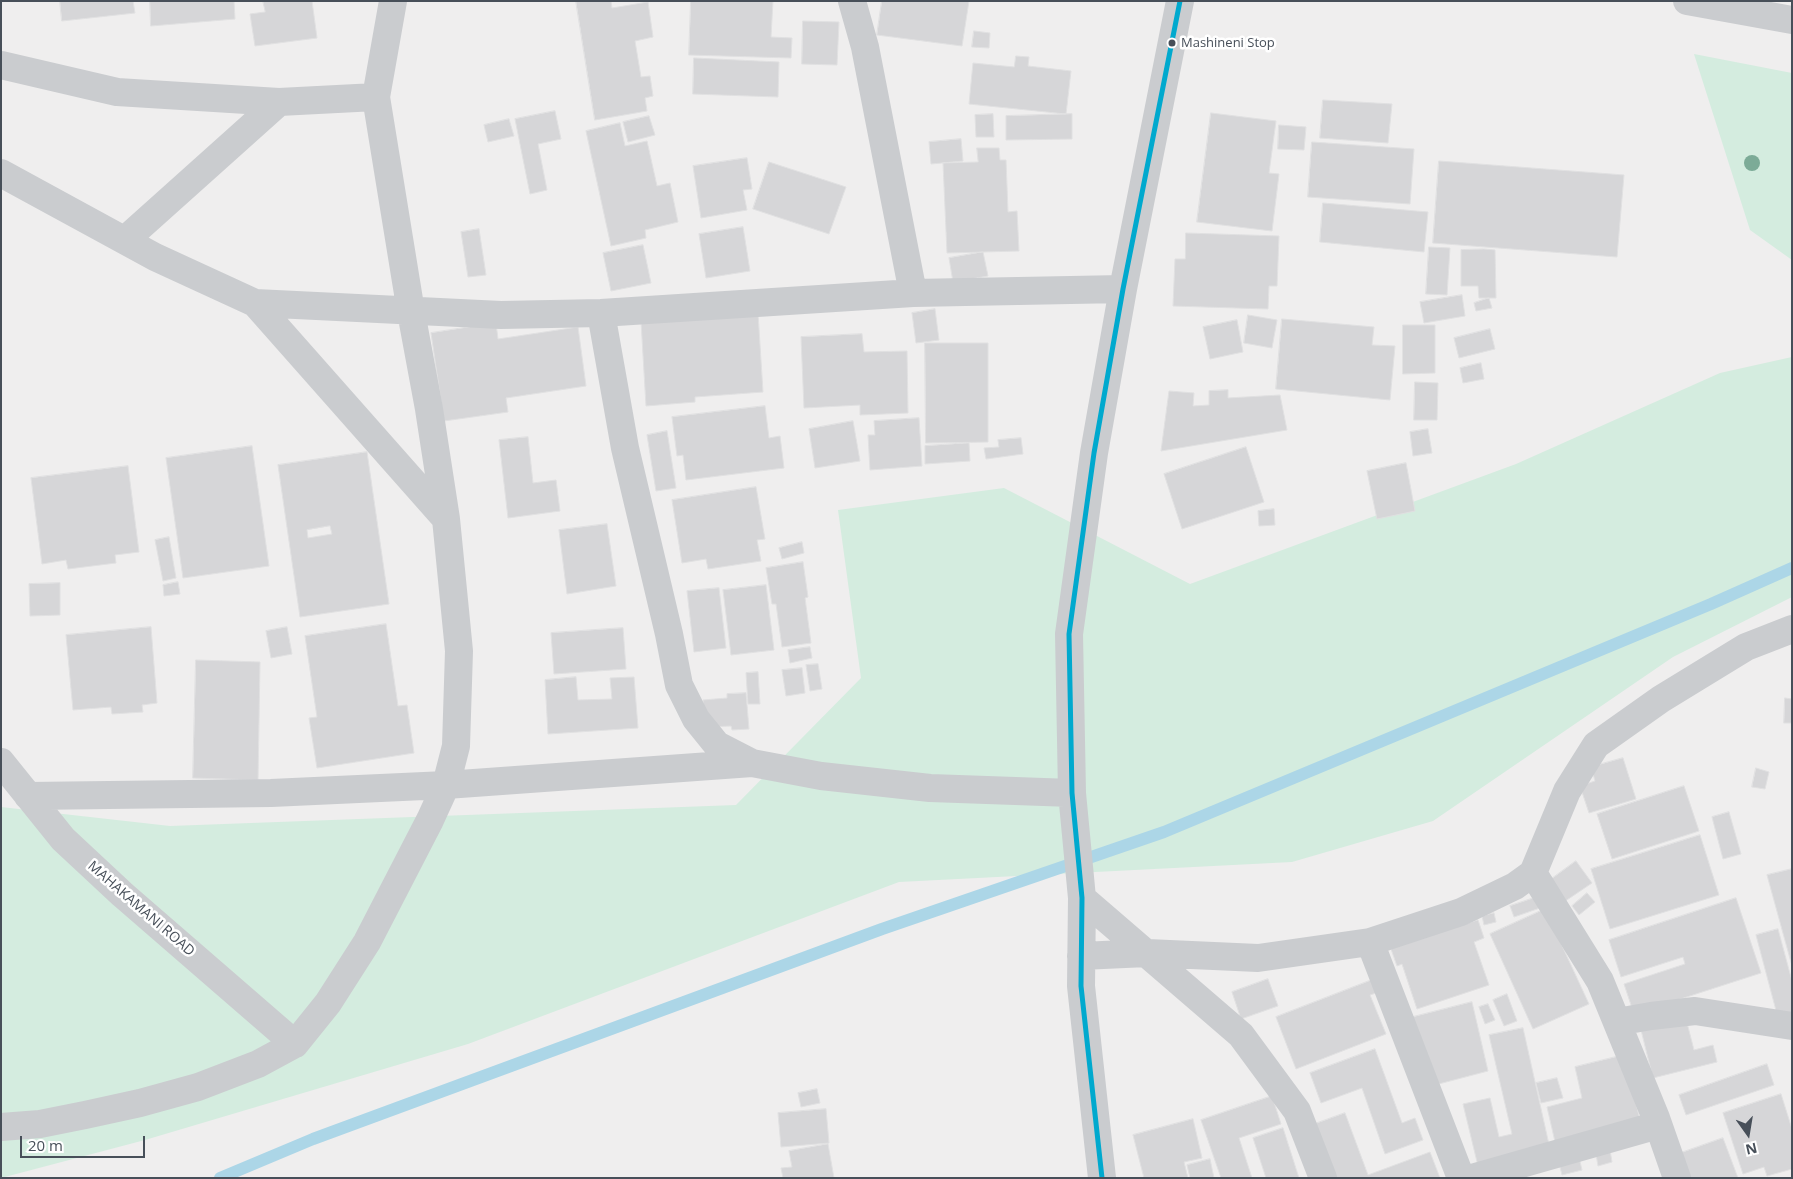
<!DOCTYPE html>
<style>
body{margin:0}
#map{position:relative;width:1793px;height:1179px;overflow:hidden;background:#efeeee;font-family:"Open Sans",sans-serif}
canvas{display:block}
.frame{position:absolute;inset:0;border:2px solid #474f59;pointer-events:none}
.north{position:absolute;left:1723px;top:1109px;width:50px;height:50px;-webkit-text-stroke:4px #fff;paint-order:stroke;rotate:167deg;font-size:14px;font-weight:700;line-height:20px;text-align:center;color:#474f59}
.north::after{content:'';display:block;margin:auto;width:18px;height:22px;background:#474f59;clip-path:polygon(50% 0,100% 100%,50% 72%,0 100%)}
.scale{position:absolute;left:20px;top:1136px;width:125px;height:22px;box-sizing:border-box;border:2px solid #474f59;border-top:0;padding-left:6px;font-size:15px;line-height:18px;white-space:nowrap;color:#474f59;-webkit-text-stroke:4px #fff;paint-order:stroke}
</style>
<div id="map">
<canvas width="1793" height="1179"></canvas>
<div class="frame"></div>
<div class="north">N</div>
<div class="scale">20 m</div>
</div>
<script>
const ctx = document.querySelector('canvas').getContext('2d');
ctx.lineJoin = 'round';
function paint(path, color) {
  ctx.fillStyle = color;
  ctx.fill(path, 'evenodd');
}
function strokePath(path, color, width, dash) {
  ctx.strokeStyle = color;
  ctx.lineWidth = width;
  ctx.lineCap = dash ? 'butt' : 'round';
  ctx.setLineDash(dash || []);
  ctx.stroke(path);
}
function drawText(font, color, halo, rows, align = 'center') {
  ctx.font = font + ' "Open Sans",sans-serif';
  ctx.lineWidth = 5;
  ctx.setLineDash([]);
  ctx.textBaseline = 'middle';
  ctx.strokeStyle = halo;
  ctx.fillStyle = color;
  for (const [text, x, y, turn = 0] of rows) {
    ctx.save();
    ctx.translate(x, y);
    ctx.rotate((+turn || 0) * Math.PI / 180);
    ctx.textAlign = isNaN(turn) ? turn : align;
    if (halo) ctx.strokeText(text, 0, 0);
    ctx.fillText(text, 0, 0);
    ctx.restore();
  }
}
const green = new Path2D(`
 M1694,54L1792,73V260L1750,230Z
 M1792,357V597L1673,657L1433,821L1292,862L899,882L468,1044L145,1140L1,1178V807L170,826L736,805L861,678L838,510L1004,488L1190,584L1516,464L1720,373Z`);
const stream = new Path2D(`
 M220,1178L313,1139L882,929L1164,832L1711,604L1792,568`);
const building = new Path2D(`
 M60,1H133L135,13L62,21Z
 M150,1H234L235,19L151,26Z
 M263,1H312L317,38L255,46L250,14L265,12Z
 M576,1H611L612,8L648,2L653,37L635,41L641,77L650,76L653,96L645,98L647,111L595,120Z
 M691,1H773L771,37L792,38L791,58L689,55Z
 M882,1H969L962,46L877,35Z
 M803,21L839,22L837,65L802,64Z
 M974,31L990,33L989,48L972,47Z
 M1016,56L1029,57L1028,66L1071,71L1066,114L969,104L973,63L1014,67Z
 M694,58L779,62L778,97L693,94Z
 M1323,100L1392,104L1388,143L1320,138Z
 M555,111L561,139L538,144L547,190L530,194L515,119Z
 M1211,113L1276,121L1269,173L1279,174L1272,231L1197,222Z
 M993,114L994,137H976L975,115Z
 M1072,114V139L1006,140V116Z
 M649,116L655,135L628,142L623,122Z
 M509,119L514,136L488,142L484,125Z
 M620,123L625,146L647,141L657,186L670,183L678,222L645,230L646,238L611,246L586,131Z
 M1279,125L1306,127L1304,150L1278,149Z
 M961,139L963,161L931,164L929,142Z
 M1312,142L1414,149L1410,204L1308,197Z
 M977,148H999L1000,160H1006L1008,212L1017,211L1019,251L947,253L943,163L978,162Z
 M747,158L752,189L743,190L747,210L701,218L693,166Z
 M1439,161L1624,175L1617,257L1433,243Z
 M769,162L846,187L829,234L753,209Z
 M1323,203L1428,212L1424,252L1320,242Z
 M743,227L750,271L706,278L699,234Z
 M479,229L486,275L468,277L461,232Z
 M1186,233L1279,236L1277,286H1269L1268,309L1173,306L1175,259H1185Z
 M643,245L651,283L611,291L603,253Z
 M1429,247L1450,248L1447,295L1426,294Z
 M1484,249L1495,250L1496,298H1479L1478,286H1461V250Z
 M983,252L988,276L953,282L949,258Z
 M1462,295L1465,316L1424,323L1420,302Z
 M1489,298L1492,308L1476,311L1474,303Z
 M935,309L939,340L916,343L912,313Z
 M758,313L763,392L695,397V402L646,406L641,321Z
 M1248,315L1277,320L1272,348L1244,343Z
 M1282,319L1374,327L1372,345L1395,346L1390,400L1276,389Z
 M1237,320L1243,352L1210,359L1203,327Z
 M496,323L498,339L578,327L586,386L506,398L508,412L444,421L431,333Z
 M1403,325H1435V373L1403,374Z
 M1490,329L1495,349L1459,358L1454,338Z
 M862,334L864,352L907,351L908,413L860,415V405L804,408L801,337Z
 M925,343H988V442L926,443Z
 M1481,363L1484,379L1463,383L1460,368Z
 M1415,382L1438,383L1437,420H1414Z
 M1228,390V398L1280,395L1287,430L1161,451L1169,391L1194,393L1193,406L1209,405V391Z
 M765,406L769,438L780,436L784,468L686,480L683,455L677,456L672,417Z
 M919,418L922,466L870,470L868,435H875L874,421Z
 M853,421L860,461L815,468L809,429Z
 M1428,429L1432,453L1413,456L1410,432Z
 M667,431L676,488L656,491L647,435Z
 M528,437L533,483L556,480L560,511L508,518L499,440Z
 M1021,438L1023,454L986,459L984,448L999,447L998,440Z
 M969,443L970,461L925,464V446Z
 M252,446L269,566L183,578L166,458Z
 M1246,447L1264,502L1182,529L1164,474Z
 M367,452L389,604L300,617L278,465ZM330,526L332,534L308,538L307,530Z
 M1406,463L1415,511L1377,519L1367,471Z
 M128,466L139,552L115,555L116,563L68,569L66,560L42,564L31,478Z
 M756,487L765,539L757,540L761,561L708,569L706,559L682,563L672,500Z
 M1274,509L1275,525L1259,526L1258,511Z
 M607,524L616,586L567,594L559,530Z
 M169,537L176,578L163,581L155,540Z
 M802,542L804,553L782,559L779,548Z
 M803,562L808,597L805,598L811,643L782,647L776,604H772L766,568Z
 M178,582L180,594L164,596L163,585Z
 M60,583V615L30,616L29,584Z
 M766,585L774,650L731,655L723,590Z
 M719,588L726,648L694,652L687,591Z
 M386,624L398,706L407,705L414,753L317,768L309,718L317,717L305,636Z
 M151,627L157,703L142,705L143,712L112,714L111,707L73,710L66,635Z
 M287,627L292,654L271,658L266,631Z
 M623,628L626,669L554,674L551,633Z
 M810,647L812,658L790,663L788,650Z
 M196,660L260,662L258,780L193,778Z
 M818,664L822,689L810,691L806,665Z
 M802,668L805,693L786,696L782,670Z
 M758,672L760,704H748L746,673Z
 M576,677L578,700L612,699L610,678L634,677L638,728L548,734L545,680Z
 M746,693L749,729L732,730L731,726L705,727L703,700L727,698V694Z
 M1785,698L1792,699V723H1784Z
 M1623,758L1636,799L1589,813L1580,786L1595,781L1591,767Z
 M1756,768L1769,772L1765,789L1752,787Z
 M1684,786L1699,831L1612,859L1597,814Z
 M1729,812L1741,854L1723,859L1712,817Z
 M1700,835L1719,895L1610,929L1591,869Z
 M1576,861L1592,883L1561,904L1546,883Z
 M1792,869V966L1767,875Z
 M1587,893L1595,902L1579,915L1572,906Z
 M1537,897L1540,908L1514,917L1510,906Z
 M1736,898L1761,973L1634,1014L1624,984L1685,964L1683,957L1621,977L1609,940Z
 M1545,909L1589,1004L1533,1029L1490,934Z
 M1494,913L1496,922L1484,925L1482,916Z
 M1478,920L1484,938L1474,942L1489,985L1417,1009L1402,964L1397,966L1391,949Z
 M1778,929L1792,981V1014L1778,1018L1756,935Z
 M1377,978L1382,991L1370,995L1386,1034L1296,1069L1276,1017Z
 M1268,979L1278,1006L1241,1019L1232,992Z
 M1507,994L1517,1021L1504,1026L1493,1000Z
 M1472,1002L1488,1071L1431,1086L1413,1017Z
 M1488,1004L1495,1020L1485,1024L1479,1007Z
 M1685,1015L1694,1050L1713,1045L1717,1062L1653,1078L1640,1026Z
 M1523,1028L1550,1149L1478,1166L1463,1104L1490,1098L1499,1137L1512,1134L1489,1035Z
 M1375,1049L1402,1123L1415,1118L1423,1140L1385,1154L1362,1088L1321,1103L1310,1073Z
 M1624,1055L1641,1124L1556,1146L1547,1107L1582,1098L1575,1067Z
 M1767,1064L1774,1085L1686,1115L1679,1095Z
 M1557,1078L1563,1098L1541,1103L1536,1083Z
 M817,1089L820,1103L801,1107L798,1093Z
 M1781,1094L1792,1129V1169L1767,1176L1764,1167L1743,1174L1723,1113Z
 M1272,1096L1281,1124L1239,1138L1252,1178H1221L1201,1120Z
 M826,1109L829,1143L781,1147L778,1113Z
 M1345,1113L1368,1175L1430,1152L1440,1178H1332L1312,1125Z
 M1193,1119L1202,1158L1184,1162L1188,1178H1144L1133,1135Z
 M1283,1128L1299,1178H1266L1253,1138Z
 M1723,1138L1738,1178H1686L1678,1154Z
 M828,1144L834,1178H783L781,1168L792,1167L789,1151Z
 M1610,1150L1612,1162L1598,1166L1596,1154Z
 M1578,1153L1582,1170L1562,1175L1558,1159Z
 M1210,1159L1214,1178H1190L1187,1165Z`);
const minor = new Path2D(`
 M852,1L865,47L913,293
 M1687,1L1792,20
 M1,65L117,92L279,102L376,97
 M1,173L155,257L255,303L501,315L601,313L913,293L1123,289
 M125,240L279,102
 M255,303L446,519
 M601,313L625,448L669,634L679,685L696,719L717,745L752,763L821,776L930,788L1072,793
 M1,762L63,839L122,894L295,1044
 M28,796L271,793L446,785L752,763
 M1533,873L1600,981L1656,1118L1677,1178
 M1082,898L1241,1035L1297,1111L1323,1178
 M1370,942L1461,1178
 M1081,956L1147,953L1258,958L1370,942L1461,912L1515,886L1533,873L1567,791L1596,745L1661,699L1746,647L1792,629
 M1617,1022L1651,1016L1695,1011L1792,1026
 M1,1127L40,1124L85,1115L140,1103L198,1087L258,1064L295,1044L328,1003L367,942L430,820L446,785L456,746L459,651L446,519L429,409L411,312L376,97L393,1
 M1102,1178L1081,986L1082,898L1072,793L1069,634L1094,453L1123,289L1180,1
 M1472,1178L1658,1125`);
const bus1 = new Path2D(`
 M1102,1178L1081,986L1082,898L1072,793L1069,634L1094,453L1123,289L1180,1`);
const trees = [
 [1752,163]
];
const markers = [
 [1172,43,4.5,"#474f59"]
];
const busNames = [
 ["Mashineni Stop",1181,43]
];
const streetNames = [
 ["MAHAKAMANI ROAD",141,909,41]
];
paint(green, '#d4ecdf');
strokePath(stream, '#acd6e7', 12);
paint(building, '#d6d6d8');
strokePath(building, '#e0e0e1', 1);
strokePath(minor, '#cacccf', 28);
strokePath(bus1, '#00a9ce', 5);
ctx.fillStyle = '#7cab97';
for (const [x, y] of trees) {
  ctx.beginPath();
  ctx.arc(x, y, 8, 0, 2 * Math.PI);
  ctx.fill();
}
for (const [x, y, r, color] of markers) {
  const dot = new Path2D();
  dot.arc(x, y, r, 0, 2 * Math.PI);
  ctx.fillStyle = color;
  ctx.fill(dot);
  strokePath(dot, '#fff', 2);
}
drawText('13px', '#474f59', '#fff', busNames, 'left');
drawText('14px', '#474f59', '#fff', streetNames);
</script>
